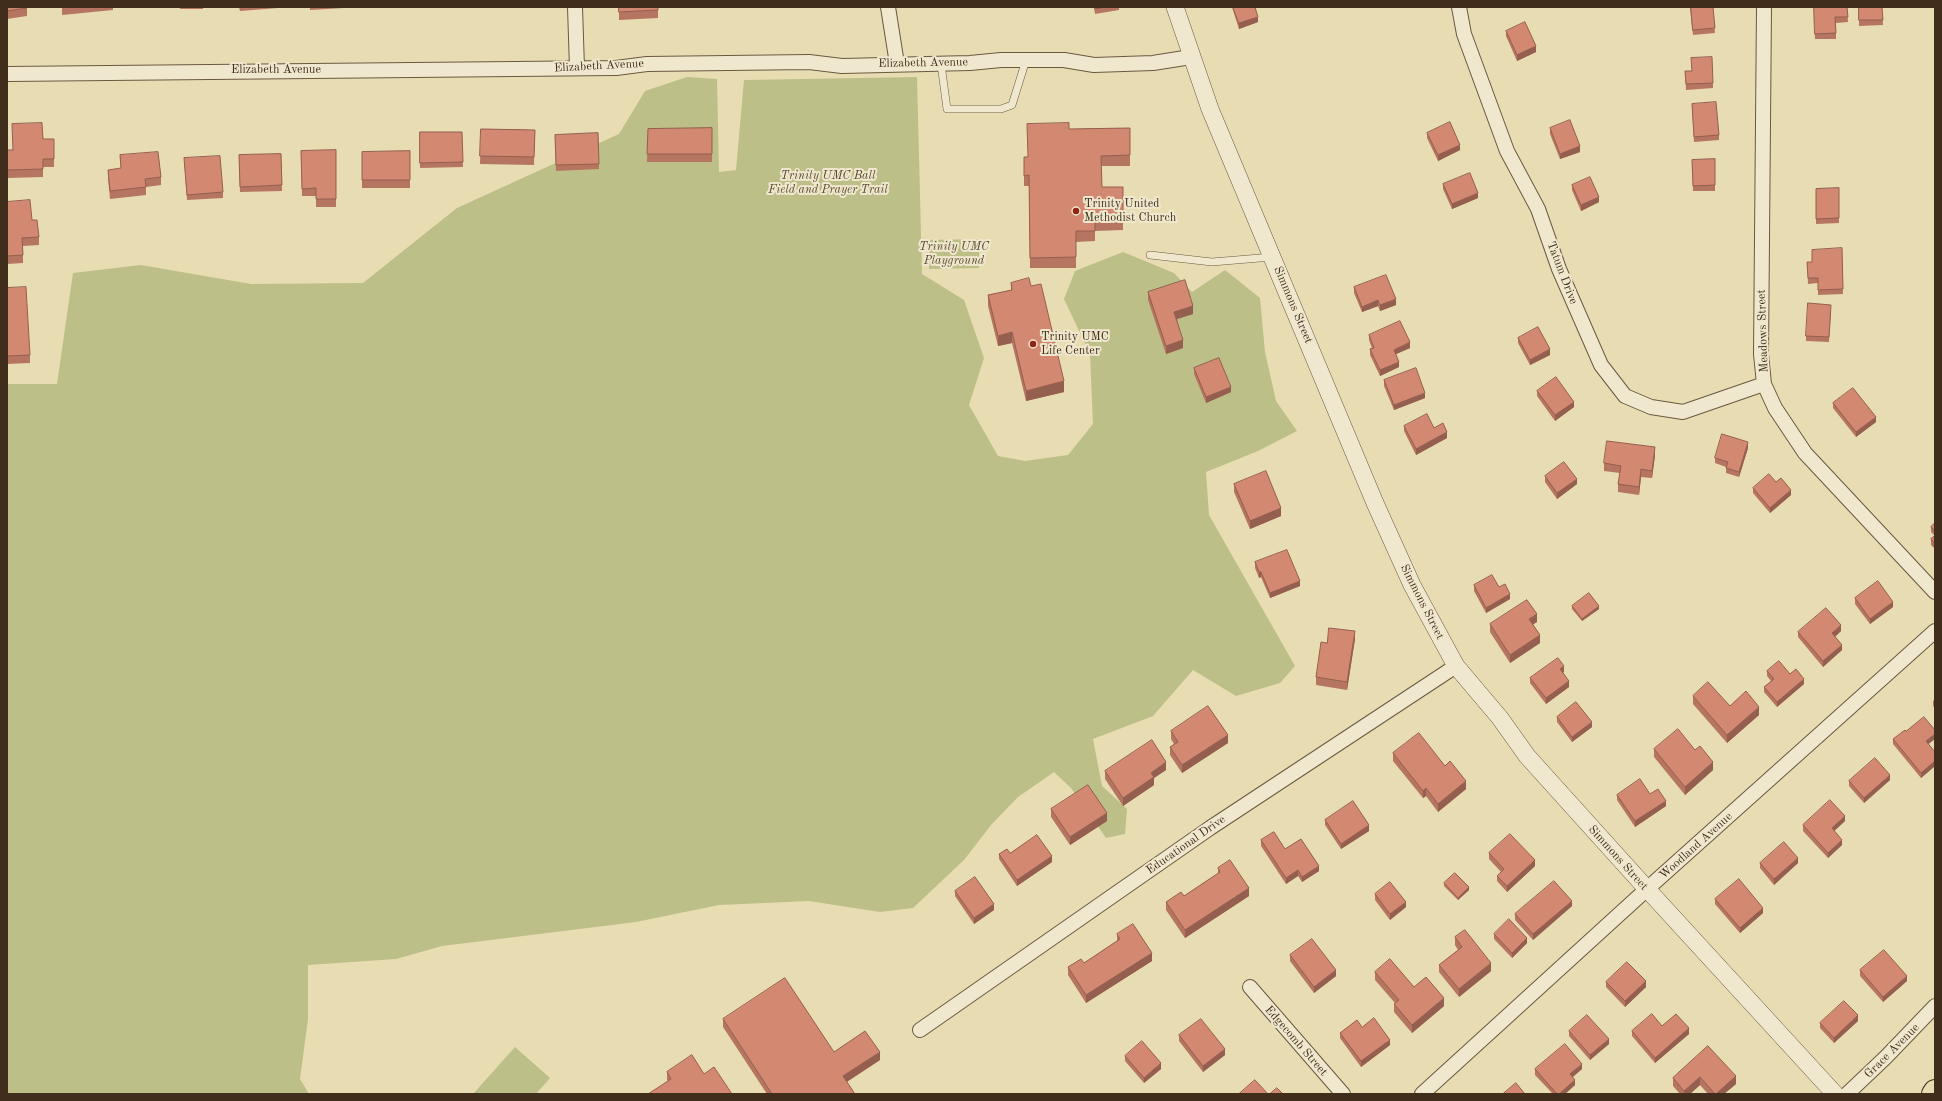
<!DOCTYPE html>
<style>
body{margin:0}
#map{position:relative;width:1942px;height:1101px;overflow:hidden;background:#e8dcb3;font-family:"Old Standard TT",serif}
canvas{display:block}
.frame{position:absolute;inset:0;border:8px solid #402d1b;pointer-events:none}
</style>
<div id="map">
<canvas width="1942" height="1101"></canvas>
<div class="frame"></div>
</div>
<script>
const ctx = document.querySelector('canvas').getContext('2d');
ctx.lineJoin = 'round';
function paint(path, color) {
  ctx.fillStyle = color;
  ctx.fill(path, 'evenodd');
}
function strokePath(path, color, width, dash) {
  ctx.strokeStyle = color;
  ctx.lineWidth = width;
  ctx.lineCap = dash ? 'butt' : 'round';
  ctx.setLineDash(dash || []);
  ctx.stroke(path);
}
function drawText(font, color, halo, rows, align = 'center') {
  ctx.font = font + ' "Old Standard TT",serif';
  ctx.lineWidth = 4;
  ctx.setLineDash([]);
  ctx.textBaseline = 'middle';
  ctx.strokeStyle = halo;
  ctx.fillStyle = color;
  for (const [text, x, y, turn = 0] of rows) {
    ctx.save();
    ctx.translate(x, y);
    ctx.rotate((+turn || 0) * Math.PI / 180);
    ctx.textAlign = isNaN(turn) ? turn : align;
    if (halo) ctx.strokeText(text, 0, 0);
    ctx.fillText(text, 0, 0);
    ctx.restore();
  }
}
const green = new Path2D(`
 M687,77L717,79L719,172L736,170L744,80L917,77L922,274L964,300L984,358L969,405L998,456L1025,461L1068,455L1093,424L1090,354L1064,299L1075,271L1123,252L1174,273L1192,292L1225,270L1260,298L1265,352L1276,401L1297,431L1258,451L1206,472L1209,515L1295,666L1280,683L1236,696L1193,670L1153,716L1093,739L1102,786L1127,809L1125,834L1106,838L1071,788L1054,772L1018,797L991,825L964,860L913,908L880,912L809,901L719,905L636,922L442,946L396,959L308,965V1019L300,1079L309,1094H7V384H57L73,273L141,265L251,284L363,283L457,208L619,134L645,91Z
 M979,239V268L929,269V240Z
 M515,1047L550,1078L536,1094H473Z`);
const service = new Path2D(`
 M941,64L947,109H1001L1012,105L1026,60
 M1150,255L1212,262L1272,257`);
const minor = new Path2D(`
 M575,7L577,68
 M888,7L897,64
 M1459,7L1464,34L1507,151L1538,209L1559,269L1601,365L1625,396L1651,407L1683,412L1764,384
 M1764,7L1761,354L1764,384L1775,408L1805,453L1935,592
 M7,74L616,68L647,64L809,62L842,66L970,63L1001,60H1064L1094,65L1153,63L1191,57
 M1250,987L1343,1094
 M920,1030L1210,828L1456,666
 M1422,1094L1647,889L1935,631
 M1847,1094L1886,1057L1935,1006`);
const tertiary = new Path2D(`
 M1175,7L1210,109L1375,503L1412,585L1456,666L1500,718L1527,756L1647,889L1835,1094`);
const primary = new Path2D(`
 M1933,1094L1935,1091`);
const wall = new Path2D(`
 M7,7H27V16L7,19Z
 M62,7H113V10L62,15Z
 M180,7H203V9H180Z
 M239,7H291L240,11Z
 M310,7H361L310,10Z
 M619,7H658V18L619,20Z
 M1094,7H1119V10L1095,14Z
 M1232,7H1255L1258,22L1239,29Z
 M1690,7H1713L1715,33L1693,35Z
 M1814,7H1847L1848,22L1836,23V39H1815Z
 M1859,7H1882L1883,25L1859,26Z
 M1506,31L1536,52L1517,61L1506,36Z
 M1685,71L1713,83V88L1686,90Z
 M1692,104L1719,135V140L1694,142Z
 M712,128V162H647L648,129Z
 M1130,128V166H1101L1102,187H1123V230L1095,231V241L1076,242V268H1030L1029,186H1024V157H1028L1069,129Z
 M1550,128L1580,152L1560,159L1550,134Z
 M481,129L535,130L534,165L480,164Z
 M420,132H462L463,167L420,168Z
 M598,133L599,169L556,171L555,135Z
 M1427,133L1460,150L1438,161L1427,138Z
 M43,139H54V167H43V177L7,178V150H12Z
 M336,150V207H316V196H302L301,151Z
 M410,151V188H362V152Z
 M281,154L282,191L240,192L239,155Z
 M120,155L161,177V185L146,187V195L110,199L108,178V170L121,169Z
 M184,158L223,192V198L187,200Z
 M1715,159V191H1693L1692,160Z
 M1443,184L1478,198L1452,209L1443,189Z
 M1572,185L1599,202L1581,211L1572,190Z
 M1839,188V223L1816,224V189Z
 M7,202L32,220L39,237V245L23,246V263L7,264Z
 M1842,248L1843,294L1818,295V283L1808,284L1807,262H1812Z
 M1011,283L1031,286L1064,392L1026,401L1012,343L998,346L988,306V295L1011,290Z
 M1354,287L1396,305L1380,311L1378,306L1362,312L1354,293Z
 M7,288L30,355V363L7,364Z
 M1148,292L1193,314L1177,319L1183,348L1166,354L1148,300Z
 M1831,310L1829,342L1806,341V336Z
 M1369,335L1410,348L1396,354L1399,367L1380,376L1370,355V349L1372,348L1369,340Z
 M1518,338L1550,355L1530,365L1518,343Z
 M1194,368L1231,392L1206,403L1194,374Z
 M1384,380L1425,398L1394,410L1384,386Z
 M1537,391L1574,407L1555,421L1537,396Z
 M1833,403L1876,422L1856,437L1833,408Z
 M1404,426L1434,428L1447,438L1416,455L1404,431Z
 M1748,448L1739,477L1726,473V467L1715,463V458Z
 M1655,455L1652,478L1641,477L1639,495L1618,492V484L1620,473L1604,471V463Z
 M1545,476L1577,484L1557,499L1545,482Z
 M1776,482L1791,495L1770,513L1753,493V488Z
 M1234,484L1281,516L1250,529L1234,492Z
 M1935,523V549L1931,545V539L1935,536L1931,532V527Z
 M1255,562L1300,586L1270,598L1261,577L1259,578L1255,568Z
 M1474,585L1499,587L1510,599L1486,613L1474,591Z
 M1855,598L1893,607L1870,624L1855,604Z
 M1572,606L1599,609L1582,621L1572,609Z
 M1537,622L1533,624L1540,643L1510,663L1490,632V624Z
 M1841,631L1835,637L1842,650L1823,667L1798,637V632Z
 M1355,639L1347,690L1316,685V677L1327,643Z
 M1767,671L1790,674L1804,684L1777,707L1764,692V687L1771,681L1767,676Z
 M1563,672L1569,687L1546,704L1530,683V678L1564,672Z
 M1693,696L1730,706L1759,715L1727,743L1693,704Z
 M1935,699V708L1933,706V701Z
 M1557,717L1592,727L1572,742L1557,722Z
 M1171,731L1228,743L1182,773L1170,755V747L1174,744L1171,739Z
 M1906,731L1935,752V766L1921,778L1893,744V739Z
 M1654,749L1695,750L1713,770L1685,795L1654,757Z
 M1393,753L1445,766L1466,789L1438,812L1426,796L1423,798L1393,761Z
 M1166,770L1154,778V785L1123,806L1105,779V771Z
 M1890,780L1864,803L1849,786V781Z
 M1650,794L1666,806L1635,827L1617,800V795Z
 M1051,809L1107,821L1070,845L1051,817Z
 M1325,820L1369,831L1341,849L1325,825Z
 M1845,821L1834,831L1842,845L1828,858L1803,831V825Z
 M1261,840L1285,849L1319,871L1302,882L1298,876L1286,884L1261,846Z
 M1010,853L1052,862L1017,886L999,859V854Z
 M1489,853L1535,866L1507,892L1497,881V876L1501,872L1489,859Z
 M1760,863H1798L1774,885L1760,868Z
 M1218,868L1249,896L1185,938L1166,910V902L1184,896L1218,874Z
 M1444,883L1469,890L1458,900L1444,886Z
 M955,891L994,910L974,924L955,896Z
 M1375,894L1406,907L1390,920L1375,900Z
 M1715,899L1763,913L1740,933L1715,904Z
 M1572,906L1533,940L1515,920V914Z
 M1117,934L1152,961L1086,1003L1068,975V967L1084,963L1117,941Z
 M1494,934L1527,943L1512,958L1494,939Z
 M1455,937L1491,971L1459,997L1439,972V965L1458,950L1455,945Z
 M1290,955L1336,976L1314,993L1290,961Z
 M1860,970L1907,981L1883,1002L1860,976Z
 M1375,972L1414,987L1444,1006L1412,1033L1394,1012V1004L1395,1003L1375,980Z
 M1606,982L1646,987L1625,1007L1606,987Z
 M723,1019L834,1052L880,1060L847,1082L855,1094H767L723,1027Z
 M1858,1021L1834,1043L1820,1028V1023Z
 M1662,1026L1689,1034L1655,1063L1632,1036V1031Z
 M1362,1027L1390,1045L1361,1067L1340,1038V1033Z
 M1569,1031L1609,1044L1590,1060L1569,1036Z
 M1179,1035L1225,1055L1203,1072L1179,1041Z
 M1708,1046L1736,1084L1724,1094H1708L1700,1085L1690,1094H1680L1673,1086V1078Z
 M1125,1056L1161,1069L1144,1083L1125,1061Z
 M1535,1069H1582L1573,1077L1575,1085L1565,1094H1553L1535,1075Z
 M667,1072L704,1074L668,1081L667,1080Z`);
const shadedWall = new Path2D(`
 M1258,17V22L1239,29V23Z
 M1536,46V52L1517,61V55Z
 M1460,145V150L1438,161V155Z
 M1580,146V152L1560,159V154Z
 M1478,193V198L1452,209V204Z
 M1599,197V202L1581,211V205Z
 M1396,299V305L1380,311V305Z
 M1378,300V306L1362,312V307Z
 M1193,306V314L1174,320V312Z
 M1012,332V343L998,346V336Z
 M1183,340V348L1166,354V346Z
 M1410,342V348L1394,355V350Z
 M1550,349V355L1530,365V360Z
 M1399,362V367L1380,376V370Z
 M1064,381V392L1026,401V391Z
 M1231,387V392L1206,403V397Z
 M1425,393V398L1394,410V405Z
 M1574,402V407L1555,421V415Z
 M1876,417V422L1856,437V432Z
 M1447,432V438L1416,455V449Z
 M1748,442V448L1739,477V472Z
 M1655,447V455L1652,478V471Z
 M1641,469V477L1639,495V487Z
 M1577,479V484L1557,499V493Z
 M1791,490V495L1770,513V508Z
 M1281,508V516L1250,529V521Z
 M1259,572H1261V577L1259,578Z
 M1300,581V586L1270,598V593Z
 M1510,594V599L1486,613V608Z
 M1893,602V607L1870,624V619Z
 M1599,606V609L1582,621V619Z
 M1537,614V622L1529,627V619Z
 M1841,625V631L1832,639V633Z
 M1355,631V639L1347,690V682Z
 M1540,635V643L1510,663V655Z
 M1842,645V650L1823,667V661Z
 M1564,666V672L1560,674V669Z
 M1804,679V684L1777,707V702Z
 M1569,681V687L1546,704V698Z
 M1759,707V715L1727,743V735Z
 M1592,722V727L1572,742V737Z
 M1935,734V739L1926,746V741Z
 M1228,735V743L1182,773V765Z
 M1935,761V766L1921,778V773Z
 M1166,762V770L1154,778V785L1123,806V798L1151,773Z
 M1713,762V770L1685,795V787Z
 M1890,775V780L1864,803V798Z
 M1466,781V789L1438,812V804Z
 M1426,788V796L1423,798V791Z
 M1666,801V806L1635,827V821Z
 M1107,813V821L1070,845V837Z
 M1845,816V821L1832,833V828Z
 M1369,825V831L1341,849V844Z
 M1842,840V845L1828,858V853Z
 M1052,856V862L1017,886V880Z
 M1798,858V863L1774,885V879Z
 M1535,860V866L1507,892V886Z
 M1319,866V871L1302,882V877Z
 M1298,870V876L1286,884V878Z
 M1469,887V890L1458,900V898Z
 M1249,888V896L1185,938V930Z
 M1572,901V906L1533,940V934Z
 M1406,902V907L1390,920V914Z
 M994,904V910L974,924V918Z
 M1763,908V913L1740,933V928Z
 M1527,938V943L1512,958V953Z
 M1152,953V961L1086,1003V995Z
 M1491,963V971L1459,997V989Z
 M1336,970V976L1314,993V987Z
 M1907,976V981L1883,1002V997Z
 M1646,981V987L1625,1007V1001Z
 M1444,998V1006L1412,1033V1025Z
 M1858,1015V1021L1834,1043V1038Z
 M1689,1028V1034L1655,1063V1058Z
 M1609,1039V1044L1590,1060V1055Z
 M1390,1040V1045L1361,1067V1061Z
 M1225,1049V1055L1203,1072V1066Z
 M880,1052V1060L843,1084V1076Z
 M1161,1063V1069L1144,1083V1078Z
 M1582,1064V1069L1570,1079V1074Z
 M1736,1076V1084L1724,1094H1716Z
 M1700,1077V1085L1690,1094H1684V1091Z
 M1575,1080V1085L1565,1094H1559Z`);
const building = new Path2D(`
 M7,7H27V8L7,11Z
 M619,7H658V10L619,12Z
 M1095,7H1105L1095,9Z
 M1233,7H1255L1258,17L1239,23Z
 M1691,7H1713L1715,28L1693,30Z
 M1814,7H1847L1848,17H1835L1836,33L1815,34Z
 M1859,7H1882L1883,20H1859Z
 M1525,22L1536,46L1517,55L1506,31Z
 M1712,57L1713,83L1686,84L1685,71H1692L1691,58Z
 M1716,102L1719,135L1694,137L1692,104Z
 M1570,120L1580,146L1560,154L1550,128Z
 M1450,122L1460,145L1438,155L1427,133Z
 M42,123L43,139H54V159H43V169L7,170V150H13L12,124Z
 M1069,123V129L1130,128V155L1101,156L1102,187H1123V220L1095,221V231H1076V257L1030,258L1029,175L1024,176V157H1028L1027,124Z
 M712,128V154H647L648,129Z
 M481,129L535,130L534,157L480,156Z
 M420,132H462L463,162L420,163Z
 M598,133L599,164L556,165L555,135Z
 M336,150V199H316V188L302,189L301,151Z
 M410,151V180H362V152Z
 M158,152L161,177L145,179L146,187L110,191L108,170L121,168L120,155Z
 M281,154L282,185L240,187L239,155Z
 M220,156L223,192L187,195L184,158Z
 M1715,159V185L1693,186L1692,160Z
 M1470,173L1478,193L1452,204L1443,184Z
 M1590,177L1599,197L1581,205L1572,185Z
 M1839,188V218L1816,219V189Z
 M30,200L32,220H37L39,237L22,238L23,255L7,256V202Z
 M1842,248L1843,289L1818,290V278H1808L1807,262H1812V250Z
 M1386,275L1396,299L1380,305L1378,300L1362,307L1354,287Z
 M1029,278L1031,286L1041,284L1064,381L1026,391L1012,332L998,336L988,295L1012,290L1011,283Z
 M1185,280L1193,306L1174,312L1183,340L1166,346L1148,292Z
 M26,287L30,355L7,356V288Z
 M1808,303L1831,305L1829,337L1806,336Z
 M1400,321L1410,342L1394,350L1399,362L1380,370L1370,349L1374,348L1369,335Z
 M1538,327L1550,349L1530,360L1518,338Z
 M1219,358L1231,387L1206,397L1194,368Z
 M1416,368L1425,393L1394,405L1384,380Z
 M1556,377L1574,402L1555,415L1537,391Z
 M1853,388L1876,417L1856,432L1833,403Z
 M1427,414L1434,428L1443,423L1447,432L1416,449L1404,426Z
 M1722,434L1748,442L1739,472L1726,468L1728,462L1715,458Z
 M1607,441L1655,447L1652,471L1641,469L1639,487L1618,484L1621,466L1604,463Z
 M1564,462L1577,479L1557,493L1545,476Z
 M1266,471L1281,508L1250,521L1234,484Z
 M1769,474L1776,482L1781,478L1791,490L1770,508L1753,488Z
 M1935,523V531L1931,527Z
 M1935,536V544L1931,539Z
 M1287,550L1300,581L1270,593L1261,572H1259L1255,562Z
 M1492,575L1499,587L1505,584L1510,594L1486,608L1474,585Z
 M1878,581L1893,602L1870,619L1855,598Z
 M1589,593L1599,606L1582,619L1572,606Z
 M1527,600L1537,614L1529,619L1540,635L1510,655L1490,624Z
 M1826,608L1841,625L1832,633L1842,645L1823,661L1798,632Z
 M1329,628L1355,631L1347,682L1316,677L1321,642L1327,643Z
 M1558,658L1564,666L1560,669L1569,681L1546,698L1530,678Z
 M1779,661L1790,674L1796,669L1804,679L1777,702L1764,687L1774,679L1767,671Z
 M1708,682L1730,706L1746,691L1759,707L1727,735L1693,696Z
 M1576,702L1592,722L1572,737L1557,717Z
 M1208,706L1228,735L1182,765L1170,747L1178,742L1171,731Z
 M1924,717L1935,730V734L1926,741L1935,752V761L1921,773L1893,739L1905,730L1906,731Z
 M1678,729L1695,750L1700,746L1713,762L1685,787L1654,749Z
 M1419,733L1445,766L1450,761L1466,781L1438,804L1426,788L1423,791L1393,753Z
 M1152,740L1166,762L1151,773L1154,777L1123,798L1105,771Z
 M1875,758L1890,775L1864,798L1849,781Z
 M1640,779L1650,794L1658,789L1666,801L1635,821L1617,795Z
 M1088,785L1107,813L1070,837L1051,809Z
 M1830,800L1845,816L1832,828L1842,840L1828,853L1803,825Z
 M1353,801L1369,825L1341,844L1325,820Z
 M1274,832L1285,849L1301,839L1319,866L1302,877L1298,870L1286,878L1261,840Z
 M1510,834L1535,860L1507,886L1497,876L1504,869L1489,853Z
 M1037,835L1052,856L1017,880L999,854L1007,849L1010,853Z
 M1784,842L1798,858L1774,879L1760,863Z
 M1230,860L1249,888L1185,930L1166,902L1181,892L1184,896L1220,872L1218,868Z
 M1455,873L1469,887L1458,898L1444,883Z
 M975,877L994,904L974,918L955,891Z
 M1739,879L1763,908L1740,928L1715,899Z
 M1554,881L1572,901L1533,934L1515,914Z
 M1390,882L1406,902L1390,914L1375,894Z
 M1509,919L1527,938L1512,953L1494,934Z
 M1133,924L1152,953L1086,995L1068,967L1081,959L1084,963L1120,939L1117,934Z
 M1465,930L1491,963L1459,989L1439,965L1462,947L1455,937Z
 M1312,939L1336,970L1314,987L1290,955Z
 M1884,950L1907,976L1883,997L1860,970Z
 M1390,959L1414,987L1426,977L1444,998L1412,1025L1394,1004L1399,1000L1375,972Z
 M1627,962L1646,981L1625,1001L1606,982Z
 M785,978L834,1052L865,1031L880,1052L843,1076L855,1094H772L723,1019Z
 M1844,1001L1858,1015L1834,1038L1820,1023Z
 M1652,1014L1662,1026L1676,1014L1689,1028L1655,1058L1632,1031Z
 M1587,1015L1609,1039L1590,1055L1569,1031Z
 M1374,1018L1390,1040L1361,1061L1340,1033L1357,1020L1362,1027Z
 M1201,1019L1225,1049L1203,1066L1179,1035Z
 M1142,1041L1161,1063L1144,1078L1125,1056Z
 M1565,1044L1582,1064L1570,1074L1575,1080L1559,1094H1557L1535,1069Z
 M1708,1046L1736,1076L1716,1094H1715L1700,1077L1684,1091L1673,1078Z
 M692,1055L704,1074L714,1067L732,1094H648L671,1079L667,1072Z
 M1255,1080L1268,1094H1239Z
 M1516,1083L1525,1094H1503Z
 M1277,1088L1283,1094H1270Z`);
const markers = [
 [1076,211,4,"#8f2418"],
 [1033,344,4,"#8f2418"]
];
const streetNames = [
 ["Elizabeth Avenue",923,63,-1],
 ["Elizabeth Avenue",599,66,-3],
 ["Elizabeth Avenue",276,70],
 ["Tatum Drive",1562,273,69],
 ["Simmons Street",1293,305,67],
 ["Meadows Street",1763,331,-92],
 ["Simmons Street",1422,602,63],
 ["Educational Drive",1186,845,-35],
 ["Woodland Avenue",1696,846,-42],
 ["Simmons Street",1618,858,48],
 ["Edgecomb Street",1296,1041,49],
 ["Grace Avenue",1892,1051,-45]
];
const parkNames = [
 ["Trinity UMC Ball",828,176],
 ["Field and Prayer Trail",828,190],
 ["Trinity UMC",954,247],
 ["Playground",954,261]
];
const poiNames = [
 ["Trinity United",1084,204],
 ["Methodist Church",1084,218],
 ["Trinity UMC",1041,337],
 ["Life Center",1041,351]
];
paint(green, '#bcbf88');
strokePath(service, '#6a5941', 8);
strokePath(minor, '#6a5941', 16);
strokePath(tertiary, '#6a5941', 18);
strokePath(primary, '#402d1b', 24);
strokePath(service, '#f0e8ce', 7);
strokePath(minor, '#f0e8ce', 14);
strokePath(tertiary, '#f0e8ce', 17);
strokePath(primary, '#e8dcb3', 22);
paint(wall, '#b57561');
paint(shadedWall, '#945f4f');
paint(building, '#d38871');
strokePath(building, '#945f4f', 1);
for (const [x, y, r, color] of markers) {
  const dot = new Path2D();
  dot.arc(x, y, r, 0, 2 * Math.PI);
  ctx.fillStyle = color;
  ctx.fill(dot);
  strokePath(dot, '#f0e8ce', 1.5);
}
drawText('12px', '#402d1b', '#f0e8ce', streetNames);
drawText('italic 12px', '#594a31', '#f0e8ce', parkNames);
drawText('12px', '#402d1b', '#f0e8ce', poiNames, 'left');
</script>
